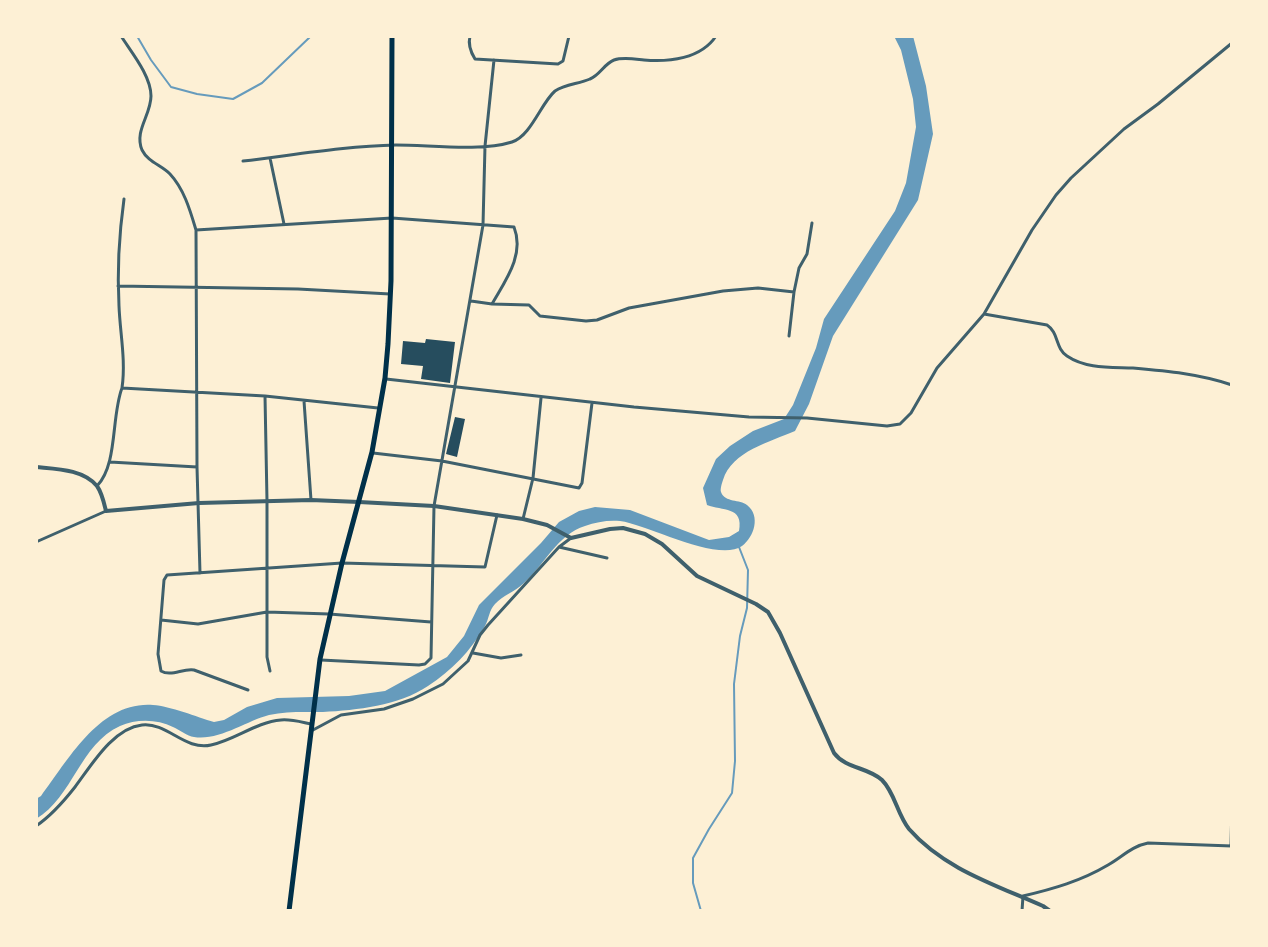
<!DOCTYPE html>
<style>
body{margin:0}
#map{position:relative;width:1268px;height:947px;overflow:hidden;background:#fdf0d5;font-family:Quicksand,sans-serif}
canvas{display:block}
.frame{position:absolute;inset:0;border:38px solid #fdf0d5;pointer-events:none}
</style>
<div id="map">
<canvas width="1268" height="947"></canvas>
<div class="frame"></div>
</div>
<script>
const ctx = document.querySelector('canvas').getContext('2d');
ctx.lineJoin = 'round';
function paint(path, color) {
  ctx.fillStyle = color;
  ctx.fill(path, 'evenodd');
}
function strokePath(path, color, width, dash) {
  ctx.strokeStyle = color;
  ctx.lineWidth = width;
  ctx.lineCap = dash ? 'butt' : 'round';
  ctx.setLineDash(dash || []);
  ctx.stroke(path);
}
const water = new Path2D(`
 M894,36H913L926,86L933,134L918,200L833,336L809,404L795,431C770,442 732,451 723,480C722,483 720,489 721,492C725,503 740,499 747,505C761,516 754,537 742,546C718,563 649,525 620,521C608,520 596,522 585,526C558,534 544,565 524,583C515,592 503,595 495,604C489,610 489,619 485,626C470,652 452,670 428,686C398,706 357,710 323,712C305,712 287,711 269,715C246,721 219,741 194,737C187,736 180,730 173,727C157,719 136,719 120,726C80,744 73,797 36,819V799L41,796C69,759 100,701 153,705C170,706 197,717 214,722L224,720L247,707L277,698L349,696L385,691L447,657L464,636L479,605L541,543L559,522L579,511L595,507L630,510L709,540L729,537L739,531C744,506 722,511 707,505L703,488L716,459L730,446L753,431L784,419L793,405L816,348L824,319L895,211L906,183L916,127L913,99L901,50Z`);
const stream = new Path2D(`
 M137,36L151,60L171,87L197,94L233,99L262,83L311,36
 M701,911L693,883V858L709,829L732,793L735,761L734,684L740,636L747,608L748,570L739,547`);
const building = new Path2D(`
 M426,339L455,342L450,383L421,379L423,366L401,364L403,341L425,343Z
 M455,417L465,419L457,457L446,454Z`);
const minor = new Path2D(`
 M121,36C132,53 151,76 151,96C151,115 134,131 142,150C148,162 161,165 170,174C184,189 190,210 196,230L197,467L200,573
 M470,36C468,44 470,51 475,59L558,64L563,61L569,36
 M270,158L284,224
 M243,161C294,155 345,146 396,145C430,145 480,152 512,142C531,136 541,103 555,91C565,84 579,84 590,79C600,75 604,64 614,60C623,57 634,59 644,60C669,62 701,59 716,36
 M196,230L392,218L514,227C525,255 505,281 492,304L471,301
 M118,286L298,289L390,294
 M492,304L529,305L540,316L586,321L597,320L629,308L723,291L758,288L794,292
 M984,314L1047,325C1059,333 1055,348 1067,356C1086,369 1111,367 1133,368C1167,371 1200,374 1232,385
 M789,336L794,292L799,268L807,254L812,223
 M386,379L634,407L749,417L807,418L887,426L900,424L911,413L937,368L984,314L1032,230L1056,195L1071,178L1124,129L1158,104L1232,43
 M122,388C126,360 120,333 119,306C117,269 119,235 124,199
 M265,396L267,501V657L270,671
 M304,401L311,500
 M373,453L442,461L579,488L582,483L592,403
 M110,462L197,467
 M97,486C118,464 111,417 122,388L265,396L378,408
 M523,519L533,478L541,398
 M36,542L106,511
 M559,547L607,558
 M161,620L198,624L267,612L329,614L431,622
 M473,653L501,658L521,655
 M321,660L419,665L425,664L431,658L434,506L483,225L485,146L494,60
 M248,690L194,670C183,668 171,677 161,671L158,654L164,580L167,575L342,563L485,567L497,515
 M313,730L341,715L384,709L413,699L443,684L468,661L480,635L488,625L559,547L571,538
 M36,826C51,816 64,801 75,787C91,766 113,728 142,725C167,722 185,751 211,745C235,740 256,722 281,720C291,719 301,722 311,724
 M1231,846L1232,802
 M1022,911L1023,896C1053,889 1081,881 1108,865C1122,857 1132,846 1148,843L1232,846`);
const tertiary = new Path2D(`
 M36,467C56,469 83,469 97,486C102,493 104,503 106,511L199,503L311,500L359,502L434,506L523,519L547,525L571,538L610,529L623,528L645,534L662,544L697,576L756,604L768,612L780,633L834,753C846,769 868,767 882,780C895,793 897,814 909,829C944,869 996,885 1043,906L1050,911`);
const trunk = new Path2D(`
 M289,911L320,659L342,563L372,452L385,378L388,344L391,281L392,36`);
paint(water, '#669bbc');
strokePath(stream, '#669bbc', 2);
paint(building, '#264d5e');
strokePath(minor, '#3f606c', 3);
strokePath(tertiary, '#3f606c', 4);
strokePath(trunk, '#003049', 5);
</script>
